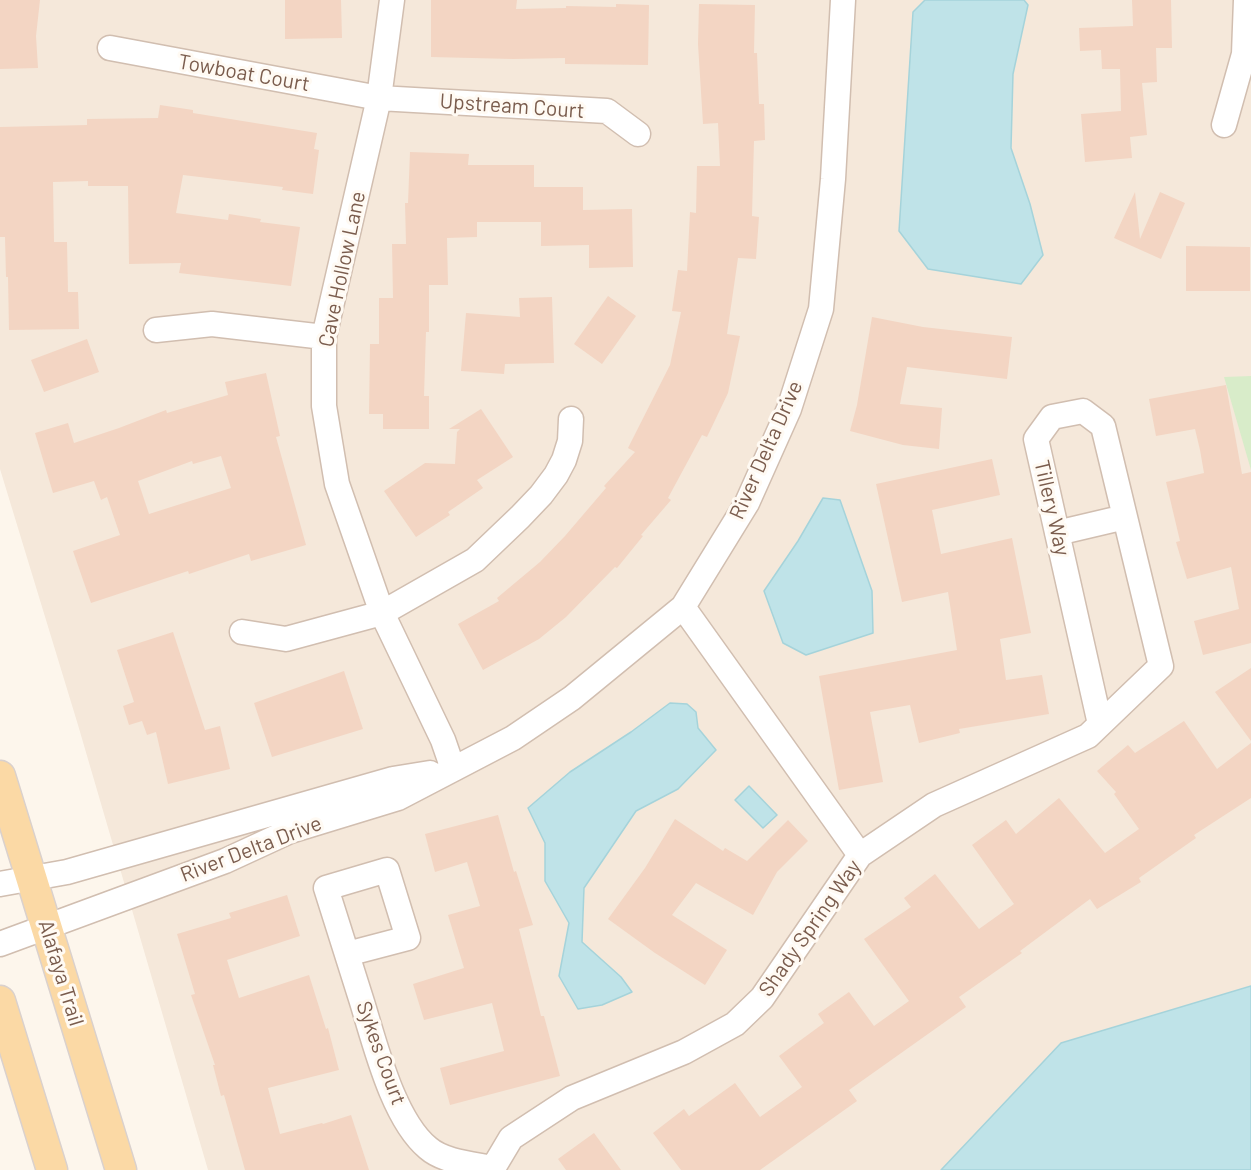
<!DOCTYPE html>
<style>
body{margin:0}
canvas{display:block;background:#fdf6ec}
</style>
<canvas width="1251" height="1170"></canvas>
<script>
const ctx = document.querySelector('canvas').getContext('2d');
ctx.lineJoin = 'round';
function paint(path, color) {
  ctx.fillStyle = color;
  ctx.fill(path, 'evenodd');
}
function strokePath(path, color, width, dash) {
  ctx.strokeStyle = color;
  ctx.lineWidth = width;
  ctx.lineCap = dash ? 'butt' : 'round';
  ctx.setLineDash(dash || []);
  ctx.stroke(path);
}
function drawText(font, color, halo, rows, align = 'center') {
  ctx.font = font + ' Barlow,sans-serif';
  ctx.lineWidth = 6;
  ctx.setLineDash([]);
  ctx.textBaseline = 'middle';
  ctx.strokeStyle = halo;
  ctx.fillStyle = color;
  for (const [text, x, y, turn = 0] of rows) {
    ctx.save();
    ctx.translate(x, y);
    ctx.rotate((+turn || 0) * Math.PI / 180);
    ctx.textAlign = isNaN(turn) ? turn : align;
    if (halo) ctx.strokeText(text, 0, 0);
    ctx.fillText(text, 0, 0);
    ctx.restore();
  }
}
const residential = new Path2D(`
 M0,0H1251V1170H208L78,725L0,469Z`);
const green = new Path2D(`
 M1251,376V470L1224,377Z`);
const water = new Path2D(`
 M925,0H1024L1028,5L1013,74L1011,148L1030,204L1043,255L1021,284L928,269L899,231L913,12Z
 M823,498L840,500L872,591L873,633L806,655L783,643L764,591L798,541Z
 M670,703L687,704L696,712L698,728L716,750L678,789L636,811L584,888L582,942L621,977L632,992L602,1005L578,1009L559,976L569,923L545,881V843L528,808L570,772L631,732Z
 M749,786L777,815L763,828L735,800Z
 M1251,986V1170H941L1061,1043Z`);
const building = new Path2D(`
 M0,0H40L36,36L38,68L0,69Z
 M285,0H341L342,38L285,39Z
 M431,0H517L516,9L566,8V6L616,7V4L649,5L648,65L565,64V58L513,59L431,57Z
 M1132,0H1171L1172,48H1156L1157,82L1142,83L1147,135L1130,137L1132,158L1085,162L1081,114L1121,111L1120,69H1102L1101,50L1080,51L1079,28L1133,26Z
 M699,4L755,5L754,53H757L759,104H764L765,140L754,141L752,216L759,217L756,259L738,258L727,334L740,336L728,393L707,437L702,435L668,498L671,500L641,535L643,536L617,568L615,567L566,617L539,639L483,670L458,624L499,601L497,598L540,562L565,536L606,488L604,486L635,452L628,448L670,365L681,312L672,311L678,270L687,271L690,212L696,213L697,166H720L718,123L703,124L698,44Z
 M160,105L193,110V113L317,133L314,149L319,150L313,194L282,190L283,187L183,175L176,213L228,220L229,214L261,219L260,222L300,227L291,286L179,273L181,263L129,264L128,186H88V181L53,182L54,242H67L68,292H78L79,329L9,330L8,277H6L5,237H0V127L87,125V119L158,118Z
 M410,152L469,154L468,165H534V187H583V210L632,209L633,267L589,268V245L541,246V222H477V237L447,238L448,285H429V332H426L424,396H429V429H383V414H369L370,344H379V298H393L392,244H406L405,203H408Z
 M1135,192L1140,239L1160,192L1185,203L1161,259L1114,238Z
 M1186,246L1250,247V291H1186Z
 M608,296L636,316L602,364L574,344Z
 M552,297L554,363L505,364L504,374L461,371L466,313L520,317L519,298Z
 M872,317L923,327L1012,337L1007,379L907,367L900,404L942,408L939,449L903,445L850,431L857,405Z
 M87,339L99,372L44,392L31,360Z
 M266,373L280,436L276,437L306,545L251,561L249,554L189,574L188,571L91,603L73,551L120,535L107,497L101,500L94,481L53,493L35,433L68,423L74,443L119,428L166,410L167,413L228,395L225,382ZM221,456L231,488L149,514L138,481L192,461L193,464Z
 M1226,385L1242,474L1251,472V643L1203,655L1194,621L1239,609L1231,567L1187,579L1176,542L1180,541L1166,482L1204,473L1200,450L1195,429L1156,436L1149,399Z
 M481,409L513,457L477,480L483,488L448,512L450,515L416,537L384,491L425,463L455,464L457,432L460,429H449Z
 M992,459L1000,495L932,510L941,554L1012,538L1031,633L1000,639L1006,680L1042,675L1049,714L959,729L960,733L919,743L910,705L870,712L883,782L839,790L819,676L957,650L948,592L902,602L876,484Z
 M173,632L205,730L220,726L230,769L168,784L156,732L147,735L142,721L129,725L123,706L134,702L117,650Z
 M1251,668V741L1215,692Z
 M344,671L363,729L272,757L254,703Z
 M1184,721L1217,769L1251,743V798L1194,835L1196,838L1139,878L1141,882L1097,909L1090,899L1020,951L1022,953L959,997L966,1007L849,1090L857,1101L760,1170H681L653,1133L684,1109L689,1116L735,1083L760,1117L802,1087L779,1056L824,1023L818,1014L849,992L874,1026L909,1001L864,939L911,907L904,898L935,874L979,929L1014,904L972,845L1006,820L1016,834L1059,798L1105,853L1139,829L1114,794L1116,792L1097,771L1128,745L1135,753Z
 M498,815L514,872L516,871L533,925L519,929L541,1016H544L560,1076L450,1105L440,1068L504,1051L492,1003L424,1020L413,984L464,968L448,915L480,906L467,862L435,872L425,834Z
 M675,819L723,851L725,848L747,861L788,820L808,841L777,872L753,915L696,883L672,915L727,950L705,985L655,953L608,919L645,868Z
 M287,895L300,936L227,960L239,998L309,975L326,1029L328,1028L339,1070L268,1088L280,1134L322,1123L323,1124L351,1115L369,1170H245L224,1095L221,1096L213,1065H215L191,995L195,994L177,934L231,918L229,913Z
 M594,1133L621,1170H566L558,1159Z`);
const minor = new Path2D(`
 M392,0L379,98L324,337V406L337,484L382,613L443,740L453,769
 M110,48L379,98L607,111L638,134
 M1224,125L1244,54L1246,0
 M156,330L212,324L324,337
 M1057,533L1125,517
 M683,607L860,855
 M242,632L286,639L382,613L475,560L520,517L541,495L556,475L564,460L570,441L571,419
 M0,884L67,872L393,779L430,773
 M0,944L225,861L290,831L398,798L513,738L572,698L683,607L747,503L789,409L821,309L833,179L843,0
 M347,954L408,938L387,870L326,888C338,926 350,964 362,1002C375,1044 393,1119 428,1148C444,1162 473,1164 493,1168
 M492,1170L511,1138L572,1098L684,1052L735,1024L762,998L860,855L934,805L1088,736L1161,666L1103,426L1083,411L1052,417L1036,439L1100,724`);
const major = new Path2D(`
 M0,776L121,1170
 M0,1001L52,1170`);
const streetNames = [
 ["Towboat Court",244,73,10],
 ["Upstream Court",512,106,4],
 ["Cave Hollow Lane",342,269,-78],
 ["River Delta Drive",766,450,-66],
 ["Tillery Way",1052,508,77],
 ["River Delta Drive",251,849,-21],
 ["Shady Spring Way",810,928,-55],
 ["Alafaya Trail",61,973,73],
 ["Sykes Court",381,1053,70]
];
paint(residential, '#f5e8da');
paint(green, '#d8ecc9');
paint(water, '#bfe3e8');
strokePath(water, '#a5d3da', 1.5);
paint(building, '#f3d5c3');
strokePath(minor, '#d1beb0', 27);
strokePath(major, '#dad1cd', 33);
strokePath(minor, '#fff', 24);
strokePath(major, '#fbd9a5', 30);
drawText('21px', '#7a5c4d', '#fffaf3', streetNames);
</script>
